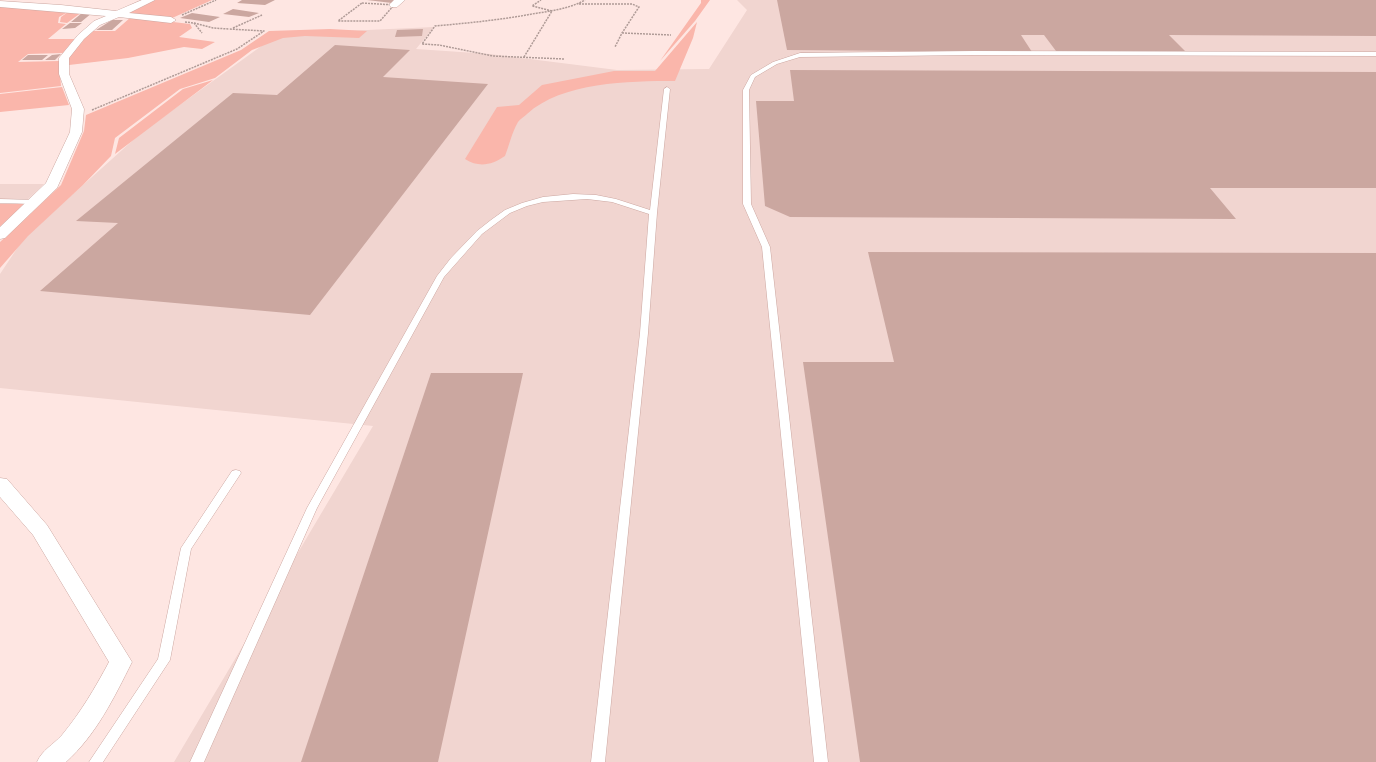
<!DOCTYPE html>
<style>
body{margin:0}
canvas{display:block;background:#fee6e2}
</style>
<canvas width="1376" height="762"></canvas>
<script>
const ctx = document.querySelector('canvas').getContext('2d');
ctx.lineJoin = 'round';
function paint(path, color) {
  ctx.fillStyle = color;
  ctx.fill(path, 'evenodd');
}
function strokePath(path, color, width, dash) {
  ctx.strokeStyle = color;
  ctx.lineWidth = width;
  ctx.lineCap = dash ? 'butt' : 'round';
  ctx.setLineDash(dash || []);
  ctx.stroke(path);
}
const built = new Path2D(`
 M737,0H1376V762H174L373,426L0,388V274L24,238L141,133L278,34L434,27L416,49L490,54L617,70L709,69L747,10Z
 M0,184H44L28,199H0Z`);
const green = new Path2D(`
 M153,0H212L170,19L123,13Z
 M701,0H710L695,21L660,61L701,3Z
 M0,6L82,12L67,23L60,22L61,17L68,12L59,17L58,23L66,24L48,39H75L63,53L28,54L18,62L59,61L61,86L0,93Z
 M131,17L190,24L192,28L179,37L215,42L202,49L184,47L128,58L69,65V57L86,37L93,31H115Z
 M697,22L693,38L675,81C629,81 562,82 527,114C525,116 520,119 518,122C512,132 509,146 505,156C492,165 479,168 465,159L497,107L519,105L542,85L614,71H655Z
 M330,29L367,31L359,38L305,36L283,38L252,50L215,78L180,89L115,138L111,156L83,185L28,236L0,268V242L61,185L84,131L86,115L241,50L269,31Z
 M213,80L115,154L119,138L183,89Z
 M62,87L69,105L0,112V94Z
 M0,204H26L0,229Z`);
const building = new Path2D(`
 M242,0H275L265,5L237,3Z
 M367,0H396L392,3Z
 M777,0H1376V36L1169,35L1186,52L1056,51L1044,35H1021L1032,52L787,50Z
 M233,9L259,13L249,17L223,14Z
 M82,13H92L81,22H71Z
 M192,13L220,17L209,22L180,18Z
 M112,20H123L112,30H96Z
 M70,23H82L75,28L62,29Z
 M423,29L422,36L395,37L397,30Z
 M335,45L410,50L383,77L488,84L310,315L40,291L118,223L76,221L233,93L277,95Z
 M61,54L55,60H45L52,55Z
 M28,55H48L42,60H22Z
 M790,70L1376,72V188H1210L1236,219L790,217L765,206L756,101H794Z
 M868,252L1376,253V762H860L803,362H894Z
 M431,373H523L438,762H301Z`);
const path = new Path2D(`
 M362,3L394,5L380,21H338Z
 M579,4H632L639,7L622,33L615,47
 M182,15L216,0
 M185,22L194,23L202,33
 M194,23L213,28L229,29
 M233,28L262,15
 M622,33L671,35
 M524,57L552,11L532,6L541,0
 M564,59L493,56L439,45L422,44L435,26C468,23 500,20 532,14C550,11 569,9 585,0
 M92,110L237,49L264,31L229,29`);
const lane = new Path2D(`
 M974,51L1376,52V56L974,55L800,57L777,64L755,77L749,90L751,204L770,247L828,762H814L762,247L743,204V90L751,75L773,62L800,53Z
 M667,87L670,89L657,213L648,333L605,762H591L640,333L649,214L612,202L587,199L543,202L527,206L510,213L482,234L444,277L317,508L204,762H190L307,508L437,276L451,258L477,231L491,220L505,210L522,203L543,197L573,194L596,195L616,199L650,210L664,89Z
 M0,199L34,200L38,202L34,204L0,203Z
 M236,470L240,471L241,473L191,549L170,660L103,762H89L158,659L181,548L232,471Z`);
const street = new Path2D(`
 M142,0H155L129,13L171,17L176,20L171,23L119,17L100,25L84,39L69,58V74L84,109L82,132L57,188L5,238L0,239V227L46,183L70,132L72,109L59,74V58L78,35L94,21L106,16L0,7V1L61,5L116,11Z
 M394,0H405L397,7H391L389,5Z
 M0,478L7,479L47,525L132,662C114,698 96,735 66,762H37C42,750 53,745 62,735C81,712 95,688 109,662L33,535L0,497Z`);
paint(built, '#f1d5d0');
paint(green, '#fab6ab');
paint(building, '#cba7a0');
strokePath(lane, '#cca7a1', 1);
strokePath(street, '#cca7a1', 1);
strokePath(path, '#af9b97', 1.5, [2, 1]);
paint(lane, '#fff');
paint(street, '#fff');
</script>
